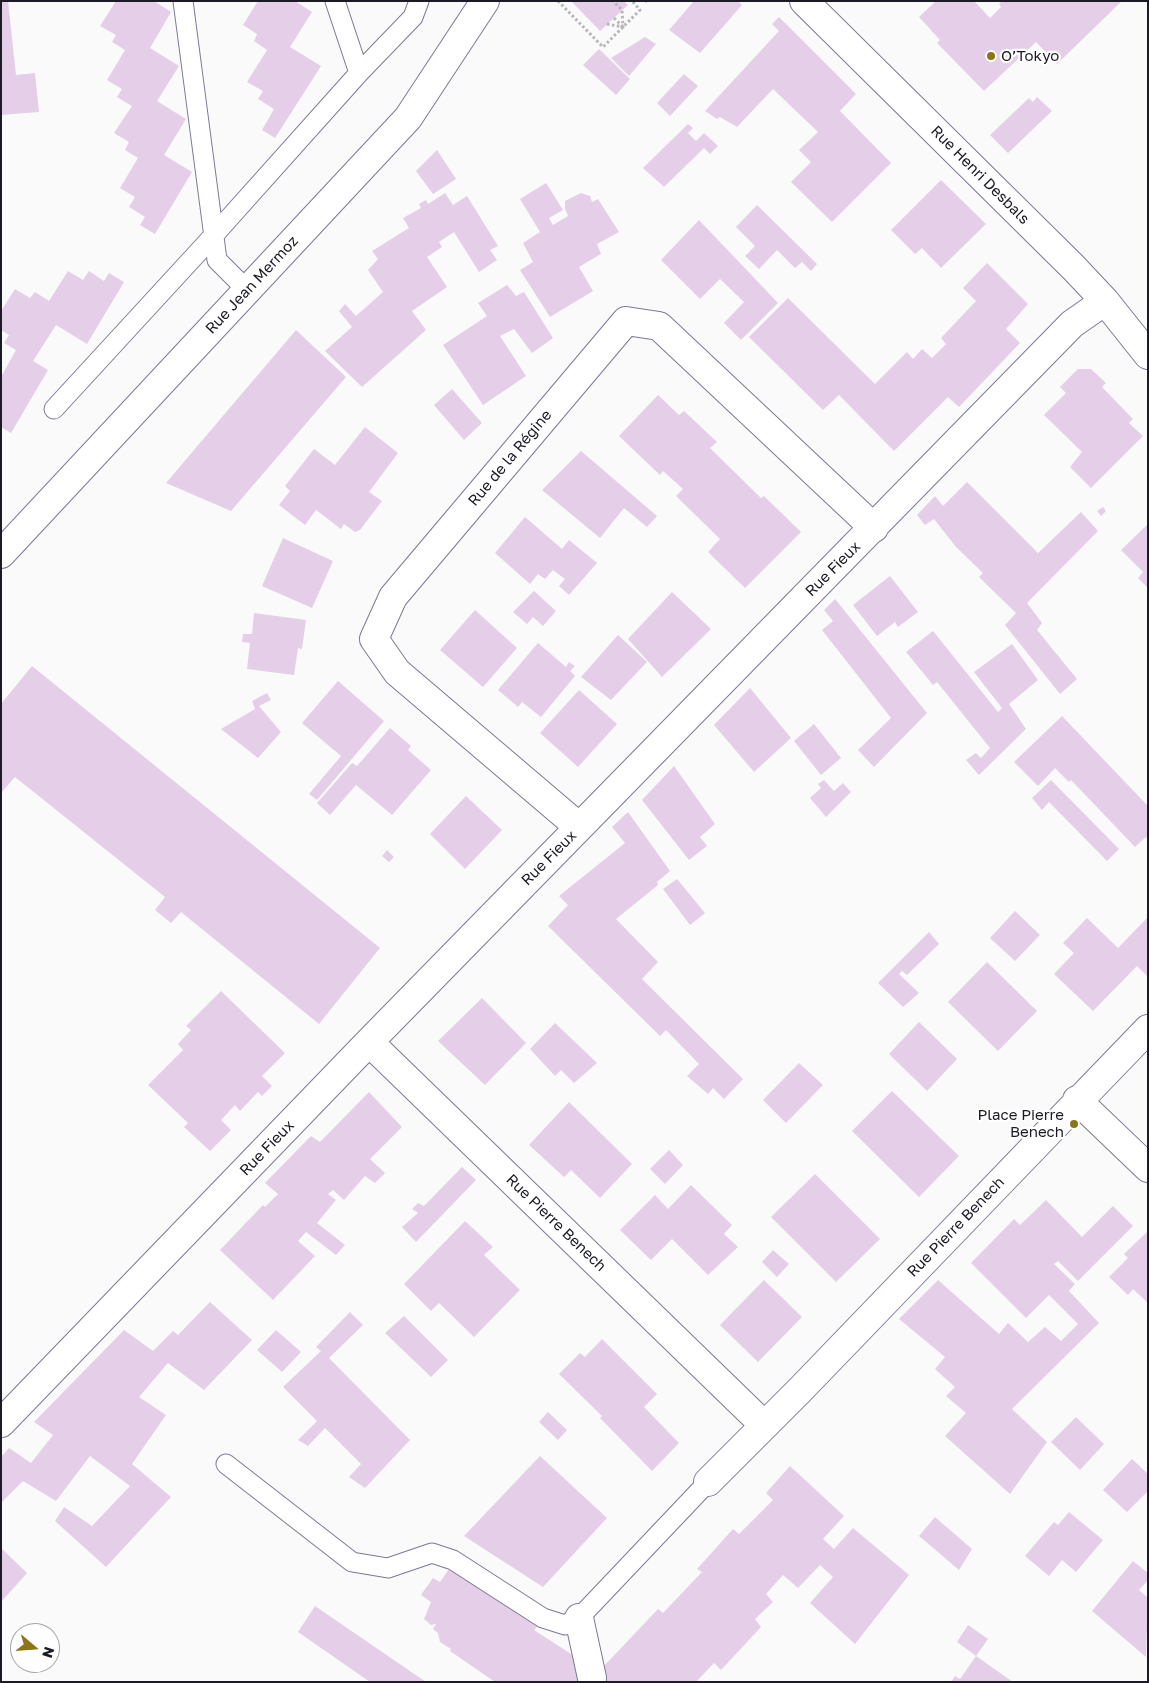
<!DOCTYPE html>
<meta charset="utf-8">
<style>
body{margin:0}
#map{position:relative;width:1149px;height:1683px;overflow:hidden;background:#fafafa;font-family:"Golos Text",sans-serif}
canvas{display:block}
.frame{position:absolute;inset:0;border:2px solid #1b1a25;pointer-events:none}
.north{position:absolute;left:10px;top:1623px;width:50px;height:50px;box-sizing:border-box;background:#fff;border:1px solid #a4a3a8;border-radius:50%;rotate:108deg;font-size:14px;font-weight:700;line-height:20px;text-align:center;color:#1b1a25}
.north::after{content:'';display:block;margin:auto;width:18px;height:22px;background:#8a7518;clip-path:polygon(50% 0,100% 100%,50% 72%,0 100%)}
</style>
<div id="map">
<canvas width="1149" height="1683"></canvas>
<div class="frame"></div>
<div class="north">N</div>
</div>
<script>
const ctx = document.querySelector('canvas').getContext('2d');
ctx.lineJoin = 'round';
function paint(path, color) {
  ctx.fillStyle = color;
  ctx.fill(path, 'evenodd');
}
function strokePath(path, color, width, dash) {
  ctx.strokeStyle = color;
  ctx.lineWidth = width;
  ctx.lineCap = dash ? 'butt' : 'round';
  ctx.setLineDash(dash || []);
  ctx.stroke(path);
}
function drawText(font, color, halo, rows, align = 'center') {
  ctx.font = font + ' "Golos Text",sans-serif';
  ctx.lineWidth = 4.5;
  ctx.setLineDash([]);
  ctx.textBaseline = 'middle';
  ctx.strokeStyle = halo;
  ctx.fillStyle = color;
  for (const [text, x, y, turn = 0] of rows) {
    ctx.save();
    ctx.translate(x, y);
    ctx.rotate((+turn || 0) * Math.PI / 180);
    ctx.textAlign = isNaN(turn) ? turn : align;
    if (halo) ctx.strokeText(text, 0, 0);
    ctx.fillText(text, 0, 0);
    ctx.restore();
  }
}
const building = new Path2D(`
 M1,1H8L16,75L35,73L39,112L1,115Z
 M116,1H154L171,12L150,48L179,66L157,101L186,119L164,155L192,172L155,234L140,225L145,217L129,207L135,197L120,188L138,158L125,150L129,142L114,133L132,106L117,97L122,89L107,80L125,50L112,42L116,35L100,26Z
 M258,1H295L312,12L290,47L321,66L275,138L262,130L274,109L258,99L263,91L247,82L267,50L254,41L257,34L243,25Z
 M571,1H624L628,5L600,31Z
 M694,1H738L742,5L700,53L669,30Z
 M936,1H974L990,18L1001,7L999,4L1002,1H1122L1057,64L1036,42L984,91L937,43L940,40L919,17Z
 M779,17L856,94L840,111L891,163L832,222L791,182L811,162L799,150L818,132L773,89L737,127L720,117L717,119L705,111L779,31L772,24Z
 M645,37L656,44L629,76L611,58Z
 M599,49L630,79L616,95L583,65Z
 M684,74L698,86L670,116L657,103Z
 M1037,97L1052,111L1008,153L990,135L1029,98L1033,102Z
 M688,124L693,128L688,133L696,141L704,133L718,146L710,154L704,148L664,187L643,168Z
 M437,150L456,179L433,194L416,171Z
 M941,180L986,224L941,268L922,248L915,254L891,230Z
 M546,183L563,210L549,218L553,225L568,216L565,209V201L581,193L590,196L592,202L598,199L619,232L597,244L601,254L579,267L593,291L550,317L520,270L533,262L523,243L540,232L520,199Z
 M445,193L453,205L467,196L498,246L490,250L497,260L479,272L454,232L439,242L442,247L427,257L447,287L412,311L426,330L362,387L325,351L352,327L339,311L345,304L356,316L383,292L368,270L378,259L372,251L409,228L403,218L421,208L419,204L426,200L428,204Z
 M757,205L817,264L811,271L802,262L795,268L777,250L759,269L745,256L755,246L736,227Z
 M699,220L778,303L741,340L724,323L744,302L720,279L700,299L661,260Z
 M987,263L1028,304L1006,329L1020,343L959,407L948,397L894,451L839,395L823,410L749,337L788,298L875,384L907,352L913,359L922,349L932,358L946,344L941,338L976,301L963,288Z
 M68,271L83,280L89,271L104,281L109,273L124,282L87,344L56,325L33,361L48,370L11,433L1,427V377L16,350L4,343L9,335L1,330V311L15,289L30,298L35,292L49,301Z
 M507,285L516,296L524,292L553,338L532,353L514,329L500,336L526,376L483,405L443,345L487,316L478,303Z
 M296,330L346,377L231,511L166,483Z
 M1078,369H1091L1106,383L1102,387L1133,419L1129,423L1143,436L1091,488L1070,467L1082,452L1044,415L1066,393L1060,387Z
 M452,389L482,423L464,440L434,405Z
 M658,395L679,415L684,411L717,442L710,448L761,498L764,496L801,532L745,588L708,552L720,539L676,496L683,489L663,471L660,475L619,436Z
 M365,427L398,453L369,492L382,501L360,530L355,532L344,524L341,529L316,510L305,525L279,505L290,491L285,486L314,449L335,465Z
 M581,451L657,516L647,527L624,508L600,538L542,490Z
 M967,482L1038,553L1081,512L1098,531L1027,603L1042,623L1037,630L1077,679L1060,694L1005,625L1016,613L979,577L983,573L956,547L934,519L925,525L917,515L935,496L943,506Z
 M1103,507L1106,511L1101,516L1097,511Z
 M525,517L562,549L569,540L597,563L569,595L559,586L565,579L553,570L545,579L538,574L530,584L495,553Z
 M1148,524V588L1138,578L1143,572L1121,550Z
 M283,538L333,561L312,608L262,586Z
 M890,576L918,612L898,627L895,622L877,636L853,605Z
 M534,591L556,611L543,626L533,617L527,624L513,612Z
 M672,592L711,629L662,677L628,639Z
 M835,599L927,713L874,767L858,750L891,718L822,630L833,621L824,610Z
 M475,610L517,648L483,687L440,650Z
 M254,613L306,620L302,649L298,648L294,675L247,669L250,643L242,642L243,634H252Z
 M933,631L998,712L1002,708L974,672L1012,644L1038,680L1009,704L1026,729L979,775L966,760L976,753L981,758L990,748L937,682L933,685L906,652Z
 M618,635L647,662L611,700L581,677Z
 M538,643L566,667L569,662L575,666L570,671L575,676L541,717L522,702L518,707L498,690Z
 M32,666L380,948L319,1024L181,912L171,923L155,910L165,897L15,777L1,793V704Z
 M338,681L384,721L317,800L309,794L341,756L302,723Z
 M750,688L791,738L754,772L714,725Z
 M579,690L617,724L578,767L540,733Z
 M267,693L271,700L259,706L281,732L258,758L221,729L255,709L252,701Z
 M1062,716L1148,806V839L1146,837L1135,847L1071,780L1069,782L1055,768L1038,786L1014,762Z
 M814,724L841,758L821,775L794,741Z
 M390,728L411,746L408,750L431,770L392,815L356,785L330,815L317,803L352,763L357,766Z
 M674,766L715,824L700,837L707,846L689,860L642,800Z
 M824,780L834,791L843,783L851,792L826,817L810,798L821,788L818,784Z
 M1051,780L1119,849L1107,861L1049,802L1042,810L1032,798Z
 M466,796L502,830L465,869L430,834Z
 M628,812L670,871L657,882L658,885L616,919L658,962L642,979L743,1079L724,1099L713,1088L708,1094L687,1076L699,1064L666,1030L660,1036L548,926L568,905L559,896L625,843L612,827Z
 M387,850L394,857L389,862L382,856Z
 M677,879L705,913L690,925L663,889Z
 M1015,911L1040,935L1015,961L990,938Z
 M1148,917V977L1137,966L1093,1011L1054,974L1074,953L1063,943L1087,918L1118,948Z
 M929,932L939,944L907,975L902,971L899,974L919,993L903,1007L878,983Z
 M987,962L1037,1011L998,1051L948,1002Z
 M221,991L285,1053L262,1076L272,1086L262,1096L258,1092L240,1111L235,1105L221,1120L231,1130L210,1151L184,1127L188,1123L148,1085L183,1050L178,1044L191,1030L186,1026Z
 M482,998L526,1043L485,1085L438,1041Z
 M919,1022L957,1059L927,1091L889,1054Z
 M555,1023L597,1063L574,1083L561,1070L555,1076L530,1049Z
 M799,1063L823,1085L786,1123L763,1100Z
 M892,1091L959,1156L919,1197L852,1131Z
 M369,1092L402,1127L370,1159L385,1173L375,1183L365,1176L344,1200L333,1190L328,1194L336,1200L317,1223L345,1245L336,1255L306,1232L298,1241L315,1256L273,1300L220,1250L263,1205L265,1207L278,1194L265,1183L311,1136L320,1142Z
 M569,1102L632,1164L600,1198L571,1170L564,1177L529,1145Z
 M669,1150L683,1165L665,1184L650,1169Z
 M462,1167L476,1180L416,1242L402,1227L418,1213L412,1209L418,1203L424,1206Z
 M815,1174L880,1239L836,1282L771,1217Z
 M691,1185L732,1225L724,1234L738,1247L708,1275L672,1239L651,1260L620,1230L655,1195L668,1209Z
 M1046,1200L1082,1237L1113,1206L1133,1226L1078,1281L1058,1261L1054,1264L1075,1284L1069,1291L1099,1323L1012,1409L1047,1442L1010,1494L945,1436L966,1413L946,1396L955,1387L935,1369L945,1357L899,1319L938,1280L999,1334L1008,1323L1028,1342L1045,1327L1061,1341L1078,1324L1049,1295L1026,1318L971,1263L1014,1219L1020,1225Z
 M465,1221L493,1247L484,1255L520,1290L474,1337L439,1303L431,1311L404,1284Z
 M1148,1231V1303L1133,1289L1128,1295L1109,1277L1128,1258L1124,1254Z
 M773,1250L789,1264L777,1277L762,1262Z
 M764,1280L802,1317L758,1362L720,1325Z
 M210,1302L252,1340L204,1390L168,1363L139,1397L166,1415L132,1464L171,1497L106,1567L55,1521L64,1507L92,1526L130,1486L90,1456L56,1501L23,1481L1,1503V1457L9,1448L31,1463L53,1435L34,1422L124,1330L153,1351L173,1331L178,1335Z
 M350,1312L363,1325L329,1358L410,1440L365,1488L349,1477L361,1464L325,1428L308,1446L298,1440L317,1421L283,1387L321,1351L316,1347Z
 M404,1316L448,1360L431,1377L385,1333Z
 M276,1330L301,1352L282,1372L257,1350Z
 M602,1339L657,1394L644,1407L679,1443L652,1471L600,1418L602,1416L559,1374L580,1353L585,1357Z
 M548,1412L567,1430L558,1440L539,1422Z
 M1076,1417L1104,1444L1080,1470L1051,1442Z
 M540,1456L607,1518L543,1587L464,1536Z
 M1132,1459L1148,1474V1491L1127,1512L1103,1490Z
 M790,1466L844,1516L823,1539L834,1549L853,1528L909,1575L855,1644L810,1603L833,1577L820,1565L798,1588L783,1575L766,1594L773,1602L755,1619L761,1627L721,1670L714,1663L696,1682H495L450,1651L451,1649L440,1642L438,1633L433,1629L436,1624L431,1625L424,1619L431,1602L421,1595L433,1578L440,1582L449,1569L538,1626L534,1630L582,1661L584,1679L605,1677L604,1666L658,1609L663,1613L702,1572L697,1569L733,1529L739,1534L773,1500L766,1493Z
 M1069,1512L1103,1540L1076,1572L1062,1560L1049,1576L1025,1556L1054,1522L1058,1525Z
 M935,1517L972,1549L959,1570L919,1536Z
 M1,1548L27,1573L1,1602Z
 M1133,1561L1148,1573V1580L1139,1590L1148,1598L1146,1657L1092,1611Z
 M315,1606L426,1682H370L298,1632Z
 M968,1625L988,1639L976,1656L957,1642Z
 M976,1656L1013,1682H951L955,1676L960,1679Z`);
const path = new Path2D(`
 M558,1L603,47L623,27
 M646,1L647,2
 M614,18L623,27L640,10L632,1
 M607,24L623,27L622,10L613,1`);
const lane = new Path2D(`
 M183,1L217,260L247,290
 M335,1L359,73
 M54,409L214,235L359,73L413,17L419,1
 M226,1464L352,1562L388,1568L432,1553L453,1560L543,1618L565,1625L579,1618L708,1482`);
const street = new Path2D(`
 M804,1L1074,268L1105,301L1148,355
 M1,554L408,118L485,1
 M579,827L397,672L374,639L393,597L626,321L659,326L874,528
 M369,1042L764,1425
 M1077,1100L1148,1168
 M1,1423L369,1042L1072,324L1105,301
 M708,1482L800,1390L1148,1029
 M579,1618L592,1678`);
const markers = [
 [991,56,5,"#8a7518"],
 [1074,1124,5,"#8a7518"]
];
const poiNames = [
 ["O’Tokyo",1001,56],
 ["Place Pierre",1064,1115,"right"],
 ["Benech",1064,1132,"right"]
];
const streetNames = [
 ["Rue Henri Desbals",980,175,45],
 ["Rue Jean Mermoz",252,285,-47],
 ["Rue de la Régine",510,458,-50],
 ["Rue Fieux",833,569,-45],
 ["Rue Fieux",549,858,-45],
 ["Rue Fieux",267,1148,-46],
 ["Rue Pierre Benech",556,1223,44],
 ["Rue Pierre Benech",956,1227,-46]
];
paint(building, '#e5cee8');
strokePath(lane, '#7c7996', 21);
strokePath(street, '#7c7996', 30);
strokePath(path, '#b6b6b9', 3, [2.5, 2.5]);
strokePath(lane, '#fff', 19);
strokePath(street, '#fff', 28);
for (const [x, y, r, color] of markers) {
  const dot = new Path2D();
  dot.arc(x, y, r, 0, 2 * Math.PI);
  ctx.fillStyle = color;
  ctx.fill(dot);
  strokePath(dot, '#fff', 2);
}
drawText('15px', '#1b1a25', '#fff', poiNames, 'left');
drawText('15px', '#1b1a25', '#fff', streetNames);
</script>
